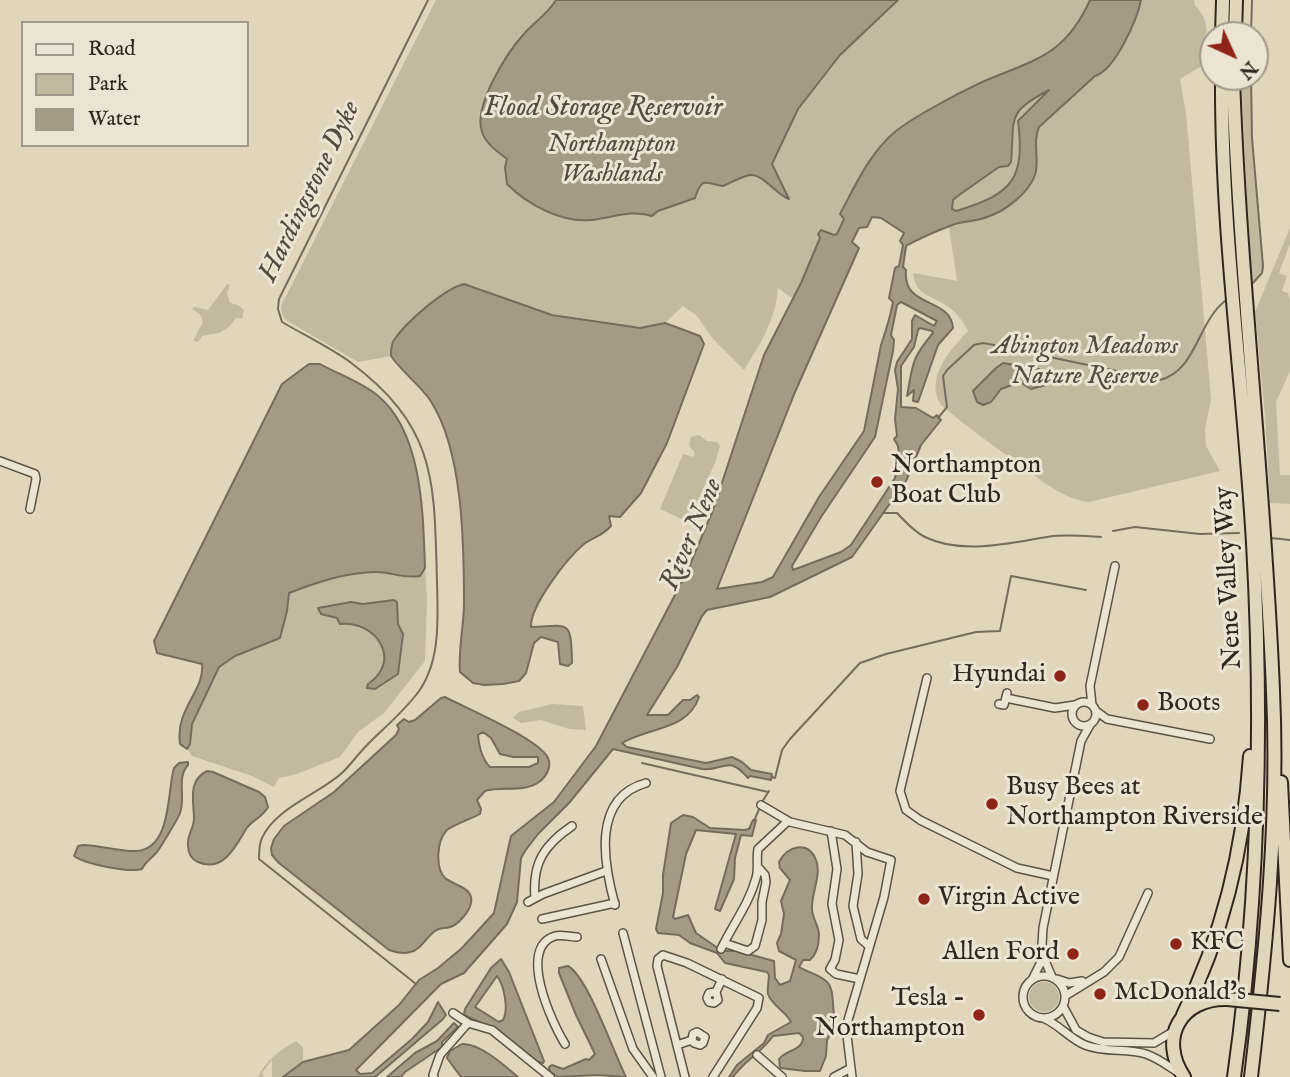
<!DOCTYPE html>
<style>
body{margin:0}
#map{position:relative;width:1290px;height:1077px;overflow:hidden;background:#e1d6bb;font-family:"IM FELL English",serif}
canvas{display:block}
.legend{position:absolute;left:21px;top:21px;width:228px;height:126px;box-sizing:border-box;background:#ece4d3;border:2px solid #a1988b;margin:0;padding:9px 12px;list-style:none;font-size:21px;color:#31271e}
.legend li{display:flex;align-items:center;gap:14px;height:35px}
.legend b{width:35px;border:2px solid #a1988b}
.north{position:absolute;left:1199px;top:21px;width:70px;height:70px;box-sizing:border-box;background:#ece4d3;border:2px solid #a1988b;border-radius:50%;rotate:135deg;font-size:19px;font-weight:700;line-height:28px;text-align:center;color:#31271e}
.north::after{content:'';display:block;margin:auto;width:24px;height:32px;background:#8f2418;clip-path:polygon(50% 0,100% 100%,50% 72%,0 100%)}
</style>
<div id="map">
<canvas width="1290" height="1077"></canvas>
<ul class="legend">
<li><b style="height:9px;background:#ece4d3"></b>Road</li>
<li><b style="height:19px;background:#c3b8a0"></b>Park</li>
<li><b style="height:19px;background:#a59a86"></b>Water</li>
</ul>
<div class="north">N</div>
</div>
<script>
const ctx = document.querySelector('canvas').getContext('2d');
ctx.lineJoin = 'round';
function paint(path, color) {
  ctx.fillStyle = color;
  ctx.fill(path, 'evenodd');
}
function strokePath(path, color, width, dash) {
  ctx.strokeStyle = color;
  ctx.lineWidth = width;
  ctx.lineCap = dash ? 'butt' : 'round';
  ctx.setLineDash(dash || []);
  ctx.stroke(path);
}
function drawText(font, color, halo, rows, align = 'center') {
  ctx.font = font + ' "IM FELL English",serif';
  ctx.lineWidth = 6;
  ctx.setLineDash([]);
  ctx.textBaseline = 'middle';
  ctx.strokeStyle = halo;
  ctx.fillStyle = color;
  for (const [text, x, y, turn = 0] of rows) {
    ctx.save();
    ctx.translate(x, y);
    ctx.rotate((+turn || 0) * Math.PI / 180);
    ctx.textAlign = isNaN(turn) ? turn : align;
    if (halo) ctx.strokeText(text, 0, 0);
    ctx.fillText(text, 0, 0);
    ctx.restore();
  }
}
const green = new Path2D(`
 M436,0H1090C1065,58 1032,60 980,83C957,93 915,116 896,131C870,152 856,185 840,214L844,219L837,234L820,238L797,292L792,298L778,288C776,319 760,345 744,370L713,339L697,316L683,306L665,323L640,328L536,311L477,287L464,284L446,292L415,319L391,350V356L358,362L286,320L282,314L281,306Z
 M1141,0H1194L1195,6C1213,21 1205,43 1203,65L1180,79L1186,113L1211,399L1205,429L1206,446L1220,471L1089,502C1063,499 1044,482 1023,467C995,447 967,427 941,405C924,378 951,349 968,331C963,321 956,312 947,306C931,295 916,296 913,273L957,281L949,227C978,214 996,220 1022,194C1026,189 1033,182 1034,176C1039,160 1032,143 1039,127L1095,75C1114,70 1130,26 1139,9Z
 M1241,77H1251L1252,138L1263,266L1258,278L1251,282Z
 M1049,89L1048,94L1021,116C1022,177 1018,193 956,211L952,208L953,200L959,195L999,167L1008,166L1011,162C1015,114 1005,118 1049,89Z
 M1290,228V244L1279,273L1287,276L1282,291L1288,293L1290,301V371L1276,402L1280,475H1290V504L1270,503L1265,415L1255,312Z
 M227,284L230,285L227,293L230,303L238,305L244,310L242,318H236L229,327L219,333L202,336L198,342L193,341L203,322L200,314L192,309L194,307L208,310Z
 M699,435L707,441L717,442L720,446L715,463L688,522L660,509L683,454L694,457L695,453L689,445L691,437Z
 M425,568L427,599L425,661L384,713L358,732L340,757L294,775L279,778L274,787L252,776L192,756L187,749L190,743L192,724L219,667L235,656L262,646L287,611L288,593C315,583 346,572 375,572C391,572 404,579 420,576ZM351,602L363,604L397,602L398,624L403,634L391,679L376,686L368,684C403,661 376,620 341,624L337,618L318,608Z
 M552,704L583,706L586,730L569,729L541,720L521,723L513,718L519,712Z
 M1029 997a15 15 0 1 1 30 0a15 15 0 1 1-30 0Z
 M296,1041L303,1047V1062L283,1077H272V1060L262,1073L264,1077H258C266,1060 280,1050 296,1041Z`);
const water = new Path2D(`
 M556,0H898L840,55L798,109L772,164L789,199C776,195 764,174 750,175C742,176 731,183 723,186C705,183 702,176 695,198L658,211L652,216C633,209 611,218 591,220C561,223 527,204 507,184L505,167L507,159C497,151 486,144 482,132C473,107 506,54 523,35C534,22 547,15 556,0Z
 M1090,0H1141C1137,20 1115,70 1095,76L1039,127C1032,143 1040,160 1035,175C1028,194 1005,211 987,217C977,221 965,221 955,224C939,230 920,238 906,246L903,267L906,270C902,309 950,296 953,328L938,345L918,402L913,401L914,390L907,396C913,364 911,359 933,333L932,331L920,328L918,330L914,347L901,366V407L916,408L933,418L937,415L941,420L921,445L906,481L852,557L770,597L707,610L702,616L677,667L647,715H668L683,700H690L697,695L699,697C688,730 650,727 622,743L627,747L706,763L732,757L742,762L751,770L772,774L771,780L750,776L748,778C727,754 725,771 702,769L613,749L569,803L538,834L525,851L521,858L517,902L507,924L464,973L441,984L356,1070L360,1074L372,1073L412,1039L428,1022L438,1002L446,1015L442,1020L375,1077H283L303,1062L349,1050L399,1005L419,980L438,968L462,948L494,913L511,836L554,802L596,746L687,572L713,510L764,355L801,283L820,238L818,234L821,230L834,235L837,234L844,219L840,214C855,186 870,152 896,131C915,116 957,94 980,83C1032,60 1064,58 1090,0ZM1049,90L1018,121C1025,179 1013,194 956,211L952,209L953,200L959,195L999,167L1008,166L1011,162C1015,118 1005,113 1049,90ZM872,217L881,218L904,233L900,241L903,245L899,266L895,268L889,298L893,302C890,319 886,330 881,345L864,431L819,497L773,577L762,582L717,589L795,392L859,248L852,242L859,228L867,227ZM901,302L937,321L934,326L915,315L912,321V339L897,362L895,370L898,389L895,419L897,436L894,439L898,446L899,456L895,478L851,545L841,552L793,570L792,566L821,517L875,437L893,351L894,340L891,335L897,305Z
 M464,284L552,315L640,328L665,323L700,336L704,344L667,443L641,493L620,517L609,516L611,526C602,536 594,537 584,544C567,558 530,606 531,627C569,626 571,618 572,663L568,666L560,664L558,642L541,637L534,643L526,673L519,681L503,684L484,685L473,683L460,672C458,649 464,626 464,603C464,543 463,450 430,400C418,383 402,372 391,356C391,351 391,344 394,340C406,322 444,289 464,284Z
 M1003,363L1039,369L1048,379L1046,385L1031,389L1020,382L1001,389L991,402L983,405L977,402L973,391L996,368Z
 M309,364H320C338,374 361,382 377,395C423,432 423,515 425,568L420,576C404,579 391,572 376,572C346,572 315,583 289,593L287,611L280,638L235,656L219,667L192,724L190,744L187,749L180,744C175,708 205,691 202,664L157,653L154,641L282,384Z
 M394,600L397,602L398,624L403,634L398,674L375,689L367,688L368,684C403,661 376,620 340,624L337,618L321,614L318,608L351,602L363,604Z
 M445,697C466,708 539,739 548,758C552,767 546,777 539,782C524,793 502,786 485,791L477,800L481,809L480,814C471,819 452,825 446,831C437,841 435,868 445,878C453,885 474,887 471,903C470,911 458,925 450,927C444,929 440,927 435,931C426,937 421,950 410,952C404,954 395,952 389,950L279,863L272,855L271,848L274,839L284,826L334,792L396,735L399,729L397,725L404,719L409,722L415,720L441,698ZM483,732L491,738L500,754L513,757H538V763L529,767H490C482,759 479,746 478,735Z
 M188,762V765C176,778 186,797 180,813C178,819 160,848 157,852C151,859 146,861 142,869C129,873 85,864 74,856L78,846L83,845C100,845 119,852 137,851C172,848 167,791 174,768L179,763Z
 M207,771L213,772L259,792L265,797L268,807C263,817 252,820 246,829C236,846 223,873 198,862C191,859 188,852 188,845C187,835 194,828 194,819C194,801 187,781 207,771Z
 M683,815L693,817L710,828L744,830L749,829L753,820H756L752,836L741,835L735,858L734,879L720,911L715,909L736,834L696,830L686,854L673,917L675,919L688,915L696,933L722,951H737L774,961L775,978L780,985L790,981L796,960L779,951L777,943L781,934L784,914L781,901L790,880L780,868L779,862C787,846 808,840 816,860C822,874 811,894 812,909C812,918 819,926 819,935C819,945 817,954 810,960H803L799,967C807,972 818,974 826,981C836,989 831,1012 836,1025L827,1040L826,1056L820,1071H805L780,1068L779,1059C787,1049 803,1051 803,1037L799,1033L773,1036C762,1052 744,1061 733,1077H729L737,1065L764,1043L768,1035L791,1022C786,1011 772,1006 768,994C767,989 769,980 769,975L767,972L725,963L717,953L690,943L679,935L658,933L656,929L663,893V875L671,823Z
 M501,959L509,972L544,1061L543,1063L534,1061L495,1029L464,1015L465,1009L491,968ZM497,976C504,985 509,1009 503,1020L499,1022L475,1007Z
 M568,966C588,977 614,1054 626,1077L597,1075L558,1077L550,1072L549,1067L552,1065L563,1069L586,1059L589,1060L595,1054L576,1015L559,973V968Z
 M454,1023L458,1027L442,1042V1047L405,1072L401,1077H387L415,1053L437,1041Z
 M462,1044C480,1043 505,1066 518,1077H461L447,1058L450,1051Z`);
const stream = new Path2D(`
 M1251,35L1252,0
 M1251,77L1252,138L1263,266L1262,273L1252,284
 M1011,349L1160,380C1197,370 1197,323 1225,301
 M938,418L947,407L943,376L947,370L974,345L983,343L1005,347
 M883,513H897C906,522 913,531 925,537C962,555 1009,543 1047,537C1064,534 1084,536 1101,537
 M1113,531L1135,527L1200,534L1239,533
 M1271,538L1290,540
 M642,763L768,792
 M772,777L775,778L782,750L790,739L860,663L886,654L976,632L1000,631L1011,576L1086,590
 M762,802L769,791
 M754,821L760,807
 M416,984L259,859C259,852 259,844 262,838C275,808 321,793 343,772C352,763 359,753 368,744C384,728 402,713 416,695C441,664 438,619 437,582C434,482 438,428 350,362C329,347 304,335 282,322L278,309L279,299L428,0`);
const street = new Path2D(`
 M0,461L35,474L36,479L30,509
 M927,678L900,791L906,810L920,820L1017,868L1053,876
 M1006,698L1055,708L1075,705
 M1072 714a12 12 0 1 1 24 0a12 12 0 1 1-24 0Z
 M999,704L1004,705L1007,693
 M1092,705L1090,686L1115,566
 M1096,711L1107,719L1210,739
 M761,805L790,822L845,835L867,852L891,860L884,897L846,1027L852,1077
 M831,831L837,869L832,904L839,940L835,960L830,969L836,974L860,979
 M856,842L858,874L853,906L861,939L869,946
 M535,898C532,863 544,845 572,826
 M528,902L543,894L606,871
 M615,905C604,865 591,798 646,783
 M542,919L615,903
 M623,933L661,1077
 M724,943L748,951L755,946L762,920V902L766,882L765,875L758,867
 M721,949C733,924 749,904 756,878C759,868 756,859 758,849L788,821
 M1043,956L1052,977
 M601,959L633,1049L653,1077
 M1023 997a21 21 0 1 1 42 0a21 21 0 1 1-42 0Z
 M1033,978L1041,962L1043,928L1081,741L1090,725
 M1057,979L1069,983L1082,981
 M716,992L709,993L707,998L709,1002L714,1003L718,1000L716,992L722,979
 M1065,996L1104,972L1119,957L1148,893
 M1063,1006L1076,1030L1088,1037L1103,1042L1154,1043L1174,1031
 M453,1013L468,1023L492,1030L550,1077
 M1043,1018C1060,1025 1070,1039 1085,1045C1105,1053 1126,1048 1146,1054C1158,1058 1168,1066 1179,1073
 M565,1044C552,1023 517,948 555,936C562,934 570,937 577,937
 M677,1045L692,1040L693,1034L697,1032L705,1037L703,1043L700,1045L694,1043L692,1040
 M757,1055L782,1077
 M434,1077L433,1075L440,1055L468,1023
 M685,1077L657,966L658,959L663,955L687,963L759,998L757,1008L713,1077
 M834,1077L851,1068`);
const highway = new Path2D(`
 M1222,35L1223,0
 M1235,35L1236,0
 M1222,77C1221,233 1244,387 1253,543C1263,720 1259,900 1234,1077
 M1233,77C1240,282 1265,486 1273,691C1279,819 1266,949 1251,1077
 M1281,782L1290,960
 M1183,1015C1224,933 1244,847 1250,756
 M1184,1077C1158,1038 1181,998 1227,999`);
const highwayBridge = new Path2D(`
 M1227,999L1280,1004`);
const markers = [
 [877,482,7,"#8f2418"],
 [1060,676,7,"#8f2418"],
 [1143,705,7,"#8f2418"],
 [992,804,7,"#8f2418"],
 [924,899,7,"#8f2418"],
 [1176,944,7,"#8f2418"],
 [1073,954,7,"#8f2418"],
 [1100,994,7,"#8f2418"],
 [979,1015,7,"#8f2418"]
];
const parkNames = [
 ["Northampton",612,146],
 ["Washlands",612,176],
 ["Abington Meadows",1085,348],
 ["Nature Reserve",1085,378]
];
const poiNames = [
 ["Northampton",891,467],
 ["Boat Club",891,497],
 ["Hyundai",1046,676,"right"],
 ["Boots",1157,705],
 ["Busy Bees at",1006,789],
 ["Northampton Riverside",1006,819],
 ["Virgin Active",938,899],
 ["KFC",1190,944],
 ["Allen Ford",1059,954,"right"],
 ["McDonald's",1114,994],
 ["Tesla -",965,1000,"right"],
 ["Northampton",965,1030,"right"]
];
const streetNames = [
 ["Nene Valley Way",1230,578,-93]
];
const waterNames = [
 ["Flood Storage Reservoir",603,109],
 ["Hardingstone Dyke",311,192,-64],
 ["River Nene",693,535,-67]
];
paint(green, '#c3b8a0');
paint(water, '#a59a86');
strokePath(water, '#776c5c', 2);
strokePath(stream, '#776c5c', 2);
strokePath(street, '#5d5345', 10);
strokePath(highway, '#31271e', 16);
strokePath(street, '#ece4d3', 7);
strokePath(highway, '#e1d6bb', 12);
strokePath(highwayBridge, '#31271e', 16, []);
strokePath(highwayBridge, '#e1d6bb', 12);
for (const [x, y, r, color] of markers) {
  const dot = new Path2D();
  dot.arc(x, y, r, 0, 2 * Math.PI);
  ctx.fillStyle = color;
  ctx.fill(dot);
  strokePath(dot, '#ece4d3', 2.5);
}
drawText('italic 26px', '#564b3e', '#ece4d3', parkNames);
drawText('26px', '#31271e', '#ece4d3', poiNames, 'left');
drawText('26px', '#31271e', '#ece4d3', streetNames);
drawText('italic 28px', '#544a3d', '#ece4d3', waterNames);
</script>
